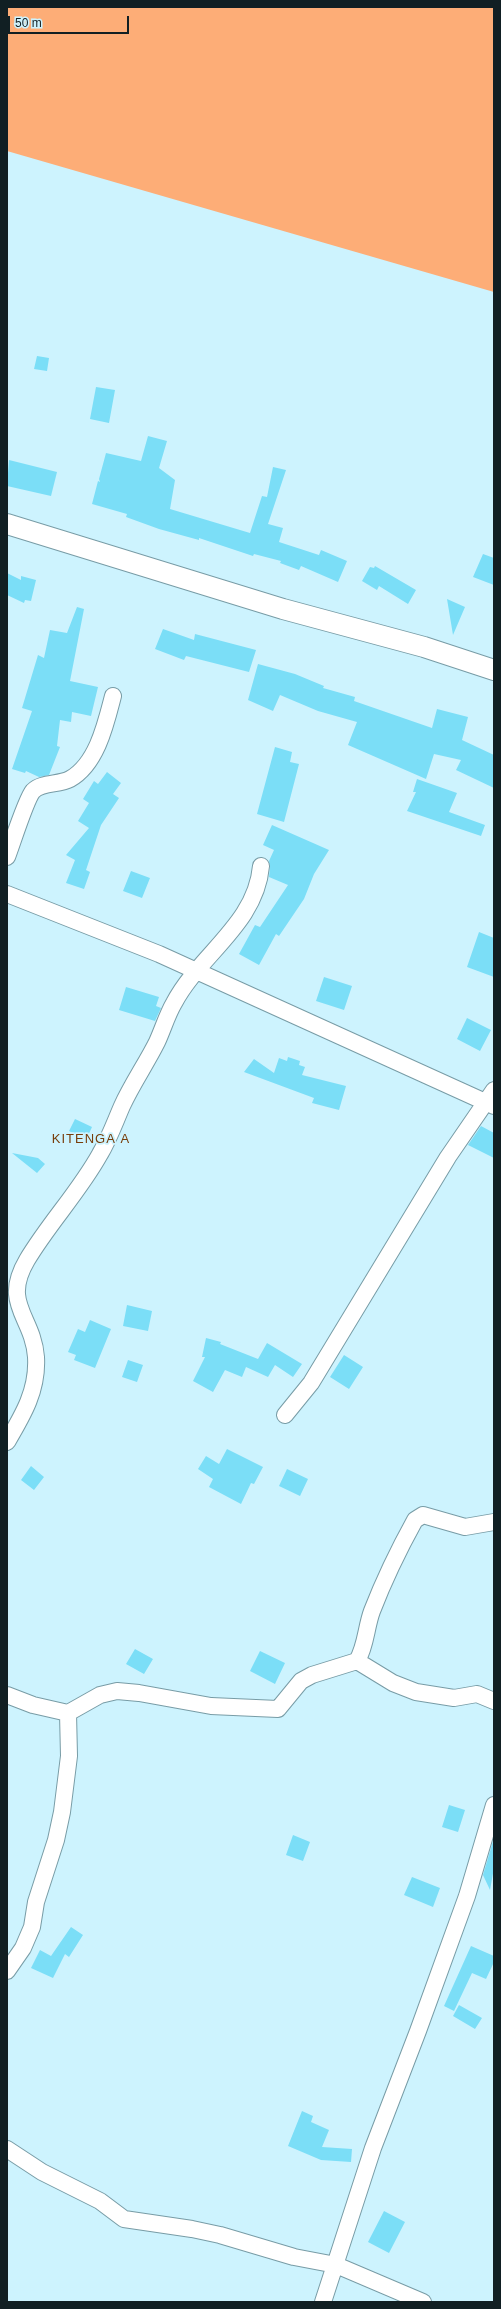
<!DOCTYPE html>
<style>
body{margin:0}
#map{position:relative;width:501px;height:2309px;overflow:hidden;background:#cdf3fe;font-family:Arial,sans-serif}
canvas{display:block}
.frame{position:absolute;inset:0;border:8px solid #111f23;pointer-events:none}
.scale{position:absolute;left:8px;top:16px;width:121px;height:18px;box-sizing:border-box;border:2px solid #111f23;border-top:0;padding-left:5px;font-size:12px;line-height:14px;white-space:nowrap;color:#111f23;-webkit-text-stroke:3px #cdf3fe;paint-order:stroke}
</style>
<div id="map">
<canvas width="501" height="2309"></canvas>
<div class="frame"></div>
<div class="scale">50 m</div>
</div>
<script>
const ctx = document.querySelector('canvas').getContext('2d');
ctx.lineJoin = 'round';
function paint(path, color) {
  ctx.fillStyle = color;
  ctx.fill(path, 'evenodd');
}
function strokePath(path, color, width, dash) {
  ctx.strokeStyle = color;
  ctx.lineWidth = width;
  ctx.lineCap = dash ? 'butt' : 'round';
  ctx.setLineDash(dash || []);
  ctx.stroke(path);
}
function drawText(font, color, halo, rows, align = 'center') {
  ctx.font = font + ' Arial,sans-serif';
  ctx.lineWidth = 3.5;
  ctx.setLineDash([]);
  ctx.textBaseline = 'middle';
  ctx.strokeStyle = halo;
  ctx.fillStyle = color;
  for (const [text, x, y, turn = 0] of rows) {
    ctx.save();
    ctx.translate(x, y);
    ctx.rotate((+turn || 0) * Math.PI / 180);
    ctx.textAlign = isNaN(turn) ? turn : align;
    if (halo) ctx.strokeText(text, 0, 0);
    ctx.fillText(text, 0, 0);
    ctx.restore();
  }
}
const green = new Path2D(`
 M7,7H494V292L7,151Z`);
const building = new Path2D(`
 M37,356L49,358L47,371L34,369Z
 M96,387L115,390L109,423L90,419Z
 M148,436L167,441L159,468L175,480L170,509L250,533L262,496L267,497L273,467L286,470L268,524L283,528L279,542L319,555L321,550L347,561L338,582L301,566L299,570L280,563L281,561L254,554L253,556L199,538V540L159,529L126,517L127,514L92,504L98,481L100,482L99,479L106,453L141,461Z
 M9,460L57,472L51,496L7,486Z
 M483,554L494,558V585L473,577Z
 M375,566L416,590L408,604L379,586L377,590L362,581L370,567L374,568Z
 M7,573L21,580V576L36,580L31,601L25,600L24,603L7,595Z
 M447,599L465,607L453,635Z
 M77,607L84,609L70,681L98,687L91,716L72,712L71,722L60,720L57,746L60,747L49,775L39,777L26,771L25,773L12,769L32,711L22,708L38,655L44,658L50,630L67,633Z
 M163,629L194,640L195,634L256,650L249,672L186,656L184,660L155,649Z
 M258,664L295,674L324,686L323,688L355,697L354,701L432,728L437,709L468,717L462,740L494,755V788L456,770L461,760L434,754L426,779L348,745L357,722L318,711L280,695L273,711L248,700Z
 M275,747L292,752L290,762L299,764L284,822L257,814Z
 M107,772L121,783L113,794L119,798L101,825L86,870L90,872L84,889L66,883L75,860L66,855L89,828L78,821L89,803L83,799L94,781L98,784Z
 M417,779L457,793L449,812L485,825L481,836L407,811L416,792H413Z
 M272,825L329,850L314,874L304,899L279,936L276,934L259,965L239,954L255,925L260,927L288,885L269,877L270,867L269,861L274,850L263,845Z
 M131,871L150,878L142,898L123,891Z
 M479,932L494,938V977L467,967Z
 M324,977L352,986L344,1010L316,1001Z
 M126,987L159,997L156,1006L161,1008L155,1021L119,1010Z
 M467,1018L491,1030L480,1051L457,1039Z
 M288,1057L300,1061L299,1065L305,1067L302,1075L346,1086L339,1110L312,1103L314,1098L244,1072L254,1059L274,1073L279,1058L287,1061Z
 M75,1119L92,1127L86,1140L69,1131Z
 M481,1126L494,1133V1158L468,1145Z
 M12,1153L38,1158L45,1164L37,1173Z
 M127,1305L152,1311L148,1331L123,1326Z
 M90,1320L111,1329L95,1368L74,1360L76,1355L68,1352L78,1329L85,1332Z
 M206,1338L221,1342L220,1344L258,1359L267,1343L302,1364L293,1377L275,1365L268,1377L246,1367L242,1377L225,1370L213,1392L193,1381L205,1357H202Z
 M344,1355L363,1367L349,1389L330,1377Z
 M128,1360L143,1365L137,1382L122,1377Z
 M227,1449L263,1467L254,1484L251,1483L241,1504L209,1487L213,1479L198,1469L206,1456L219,1464Z
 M31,1466L44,1477L34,1490L21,1480Z
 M287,1469L308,1479L300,1496L279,1486Z
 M135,1649L153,1659L144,1674L126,1664Z
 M260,1651L285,1663L275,1684L250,1671Z
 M449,1805L465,1810L458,1832L442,1827Z
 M293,1835L310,1842L303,1861L286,1855Z
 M494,1838V1868L490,1890L483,1875Z
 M412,1877L440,1888L433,1907L404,1895Z
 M71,1927L83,1935L69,1957L65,1954L53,1978L31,1968L40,1950L51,1956Z
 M471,1946L494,1956V1962L486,1979L472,1973L454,2011L444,2006Z
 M459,2005L482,2018L475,2029L453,2016Z
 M302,2111L313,2116L311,2122L329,2130L322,2147L352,2149L351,2162L321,2160L288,2146Z
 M384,2211L405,2222L389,2253L368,2242Z`);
const minor = new Path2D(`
 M7,857C12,844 26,799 33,791C42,782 59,785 70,779C97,764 106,723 113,696
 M7,894L159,954L494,1106
 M285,1415L311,1383L448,1157L494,1090
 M7,1442C23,1415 38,1390 36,1357C33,1316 1,1304 27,1260C49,1223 79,1192 100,1154C109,1139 115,1122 122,1106C132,1084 146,1064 157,1042C163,1029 167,1015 174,1003C200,954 256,924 261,866
 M357,1661L393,1683L416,1692L454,1698L477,1694L494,1701
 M7,1695L33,1705L68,1713L69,1756L62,1812L56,1840L36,1902L32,1927L23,1948L7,1971
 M68,1713L100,1695L117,1691L139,1693L211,1706L278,1709L301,1681L312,1675L357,1661C366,1646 366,1627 372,1611C384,1580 399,1549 415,1520L423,1515L465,1527L494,1522
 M7,2149L42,2172L100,2201L124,2219L192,2229L220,2235L294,2257L336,2265L423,2302
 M323,2302L373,2148L418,2031L467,1896L494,1805`);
const major = new Path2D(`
 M7,524L283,609L424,647L494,670`);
const quarterNames = [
 ["KITENGA A",91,1139]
];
paint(green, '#fdad77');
paint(building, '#7bdef7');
strokePath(minor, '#789ca6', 18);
strokePath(major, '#789ca6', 22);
strokePath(minor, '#fff', 16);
strokePath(major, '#fff', 20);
ctx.letterSpacing = '1px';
drawText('13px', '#773d0a', '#cdf3fe', quarterNames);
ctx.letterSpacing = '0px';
</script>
